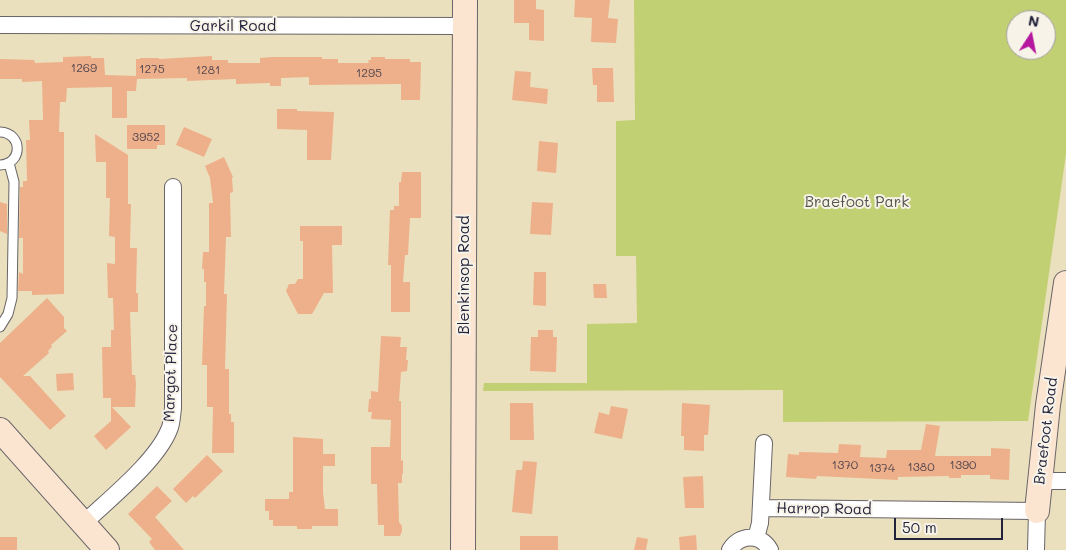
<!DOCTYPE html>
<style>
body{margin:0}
#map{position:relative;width:1066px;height:550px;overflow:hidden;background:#ebe0bd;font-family:Mali,sans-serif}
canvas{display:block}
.north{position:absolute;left:1006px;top:10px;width:50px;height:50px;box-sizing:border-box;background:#f7f3e8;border:1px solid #a29fa3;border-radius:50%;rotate:11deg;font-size:14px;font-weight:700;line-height:20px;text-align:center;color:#22223b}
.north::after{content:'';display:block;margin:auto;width:18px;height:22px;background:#b5179e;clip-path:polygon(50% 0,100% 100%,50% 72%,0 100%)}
.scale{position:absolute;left:894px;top:518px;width:109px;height:22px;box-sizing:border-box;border:2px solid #22223b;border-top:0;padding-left:6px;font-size:15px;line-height:18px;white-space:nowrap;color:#22223b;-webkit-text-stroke:4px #f7f3e8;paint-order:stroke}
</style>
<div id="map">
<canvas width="1066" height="550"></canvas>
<div class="north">N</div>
<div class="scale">50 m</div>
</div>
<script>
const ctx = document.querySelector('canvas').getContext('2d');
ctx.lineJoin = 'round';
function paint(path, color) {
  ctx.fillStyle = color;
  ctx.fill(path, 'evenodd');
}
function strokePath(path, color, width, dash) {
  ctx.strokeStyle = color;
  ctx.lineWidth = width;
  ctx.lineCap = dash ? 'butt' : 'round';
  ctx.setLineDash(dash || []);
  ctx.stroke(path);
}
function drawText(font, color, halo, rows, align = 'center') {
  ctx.font = font + ' Mali,sans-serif';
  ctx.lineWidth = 4;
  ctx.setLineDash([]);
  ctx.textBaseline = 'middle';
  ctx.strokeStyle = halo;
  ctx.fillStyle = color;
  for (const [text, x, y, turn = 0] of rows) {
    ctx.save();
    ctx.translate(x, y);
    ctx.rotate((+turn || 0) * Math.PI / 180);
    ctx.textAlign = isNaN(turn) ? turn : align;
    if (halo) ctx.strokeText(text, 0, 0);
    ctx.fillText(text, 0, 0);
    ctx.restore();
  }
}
const green = new Path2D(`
 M634,0H1066V154L1028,421L783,422V390L483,391L484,383H587V324L637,323L636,256H616V121L635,120ZM1016,20H1046V50H1016Z`);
const building = new Path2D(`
 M514,0H536V9L544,10V41L529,40V23H514Z
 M575,0H610L608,18L618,19L616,43L591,42L592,18L574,17Z
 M91,56V58H104L105,75L136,76V59H140V58H159V59L212,56V60H228V63H260V58L273,57H322V59H338V63H369L368,60H371V57H385V59H410V62H421L420,100H401V84L309,85V77L281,78V86H270V83L236,84V79L187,81V78L137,79L136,91H127V118H112V87L67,88L66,102H60L59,132H64V294L32,295V291H18L19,272L23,274V238H19L20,187H23V181H27L26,140H30L29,120H43L42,81L22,82V79H0V59L34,60L35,63L63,62V57Z
 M592,68H613L614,102H597V85H593Z
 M515,71L531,72L530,87L548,89L547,104L512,100Z
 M277,109H297V111L334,112L331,160H307V130L277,129Z
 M127,125H165V145H157V149H127Z
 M184,127L212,139L204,157L176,145Z
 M95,134L128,155V204H131L130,248H137L136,293H138V312H130L132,375H135L136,384L135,407H112L131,427L106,450L94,436L111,421V398H103L102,347H111V330H114L113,298H108L107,263L115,264V237L109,236L110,198H106V162H96Z
 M539,141L558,143L556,173L537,171Z
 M224,157L233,177L232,178L233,192L230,193L231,237H226L224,294H227L225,369H229V414H231V422H234V453H212L213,407H207V365H202L204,306H206V282H204V269H202L203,252H209V203H213L210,178L205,166Z
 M402,172H421V218H410L408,255H405L403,282H410V312H391V265H388L390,210H394V206H399V182H401Z
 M0,202L7,204V234L0,231Z
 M532,202L553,203L551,235L530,234Z
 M300,226H342V245H332L333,293H324L312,314H298L286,291L289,284H295L298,279H303V241H300Z
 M534,272H546V306L533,305Z
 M593,284H606L607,298H594Z
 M47,298L64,317V328L67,331L51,345L52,347L48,351L49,353L23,376H30L66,416L50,430L0,377V343Z
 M538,330H553V337H557L556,372L530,371L531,337H538Z
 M381,336L401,337L400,347H407L406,360H408L407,371L401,372L399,401H401V461L403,460V474H402V483H398L399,522L402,526V531L400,536H384V525H378L377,484H371V447H390L391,420L371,419L372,412H368L369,399H371V391L378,392Z
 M73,373L74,390L57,391L56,374Z
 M510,403H533L534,440H510Z
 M682,403L710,405L708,435H704V451L684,450V436H681Z
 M611,406L628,409L622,439L594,433L599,412L609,415Z
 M926,424L940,426L935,456H991V448L1010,449L1009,480L990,479V475H961V478H949V476L898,477V480L817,476L816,479L786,477L788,454L799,455V452L838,453L839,444L861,445L860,457L886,458L887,450H921Z
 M293,437L323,439V454H335V466H323V492L325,509H338V526H312V529H297V526H273V520H269V511H265V499H289V492H293Z
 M207,455L223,471L195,498L193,496L186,503L173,489Z
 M523,461L537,462L532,514L512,512L516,470H522Z
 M703,476L704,508H685L683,477Z
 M157,486L172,501L155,517L184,550H155L149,542L152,539L128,514Z
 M696,535L697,550H680L679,537Z
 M520,536H558V550H520Z
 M0,537H17V550H0Z
 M637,537L648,539L646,550H634Z`);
const lane = new Path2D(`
 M0,132C23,133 23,164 0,165
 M0,327L8,314L12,298L14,182L9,163`);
const street = new Path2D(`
 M0,25L465,26
 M1039,481H1066
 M761,508L1037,511L1036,550
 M83,524C109,499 156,462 169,430C172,424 172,415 173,408V187
 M756,538L760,523L764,443
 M730,550C739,534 761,533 770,550`);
const secondary = new Path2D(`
 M0,430L107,550
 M1037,511L1048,405L1066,283
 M463,550L465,0`);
const numberNames = [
 ["1269",84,68],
 ["1275",152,69],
 ["1281",208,70],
 ["1295",369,73],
 ["3952",146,137],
 ["1370",845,465],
 ["1390",963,465],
 ["1380",921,467],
 ["1374",882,468]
];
const streetNames = [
 ["Garkil Road",233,26],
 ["Blenkinsop Road",464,275,-90],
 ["Margot Place",171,373,-88],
 ["Braefoot Road",1046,431,-83],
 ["Harrop Road",824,509,1]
];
const parkNames = [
 ["Braefoot Park",857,202]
];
paint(green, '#c1d072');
paint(building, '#edb08a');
strokePath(lane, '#686468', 11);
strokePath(street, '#686468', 18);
strokePath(secondary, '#686468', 26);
strokePath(lane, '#fff', 9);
strokePath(street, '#fff', 16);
strokePath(secondary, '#fce5d0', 24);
drawText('12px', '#55464f', null, numberNames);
drawText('15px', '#22223b', '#f7f3e8', streetNames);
drawText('15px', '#52564c', '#f7f3e8', parkNames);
</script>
